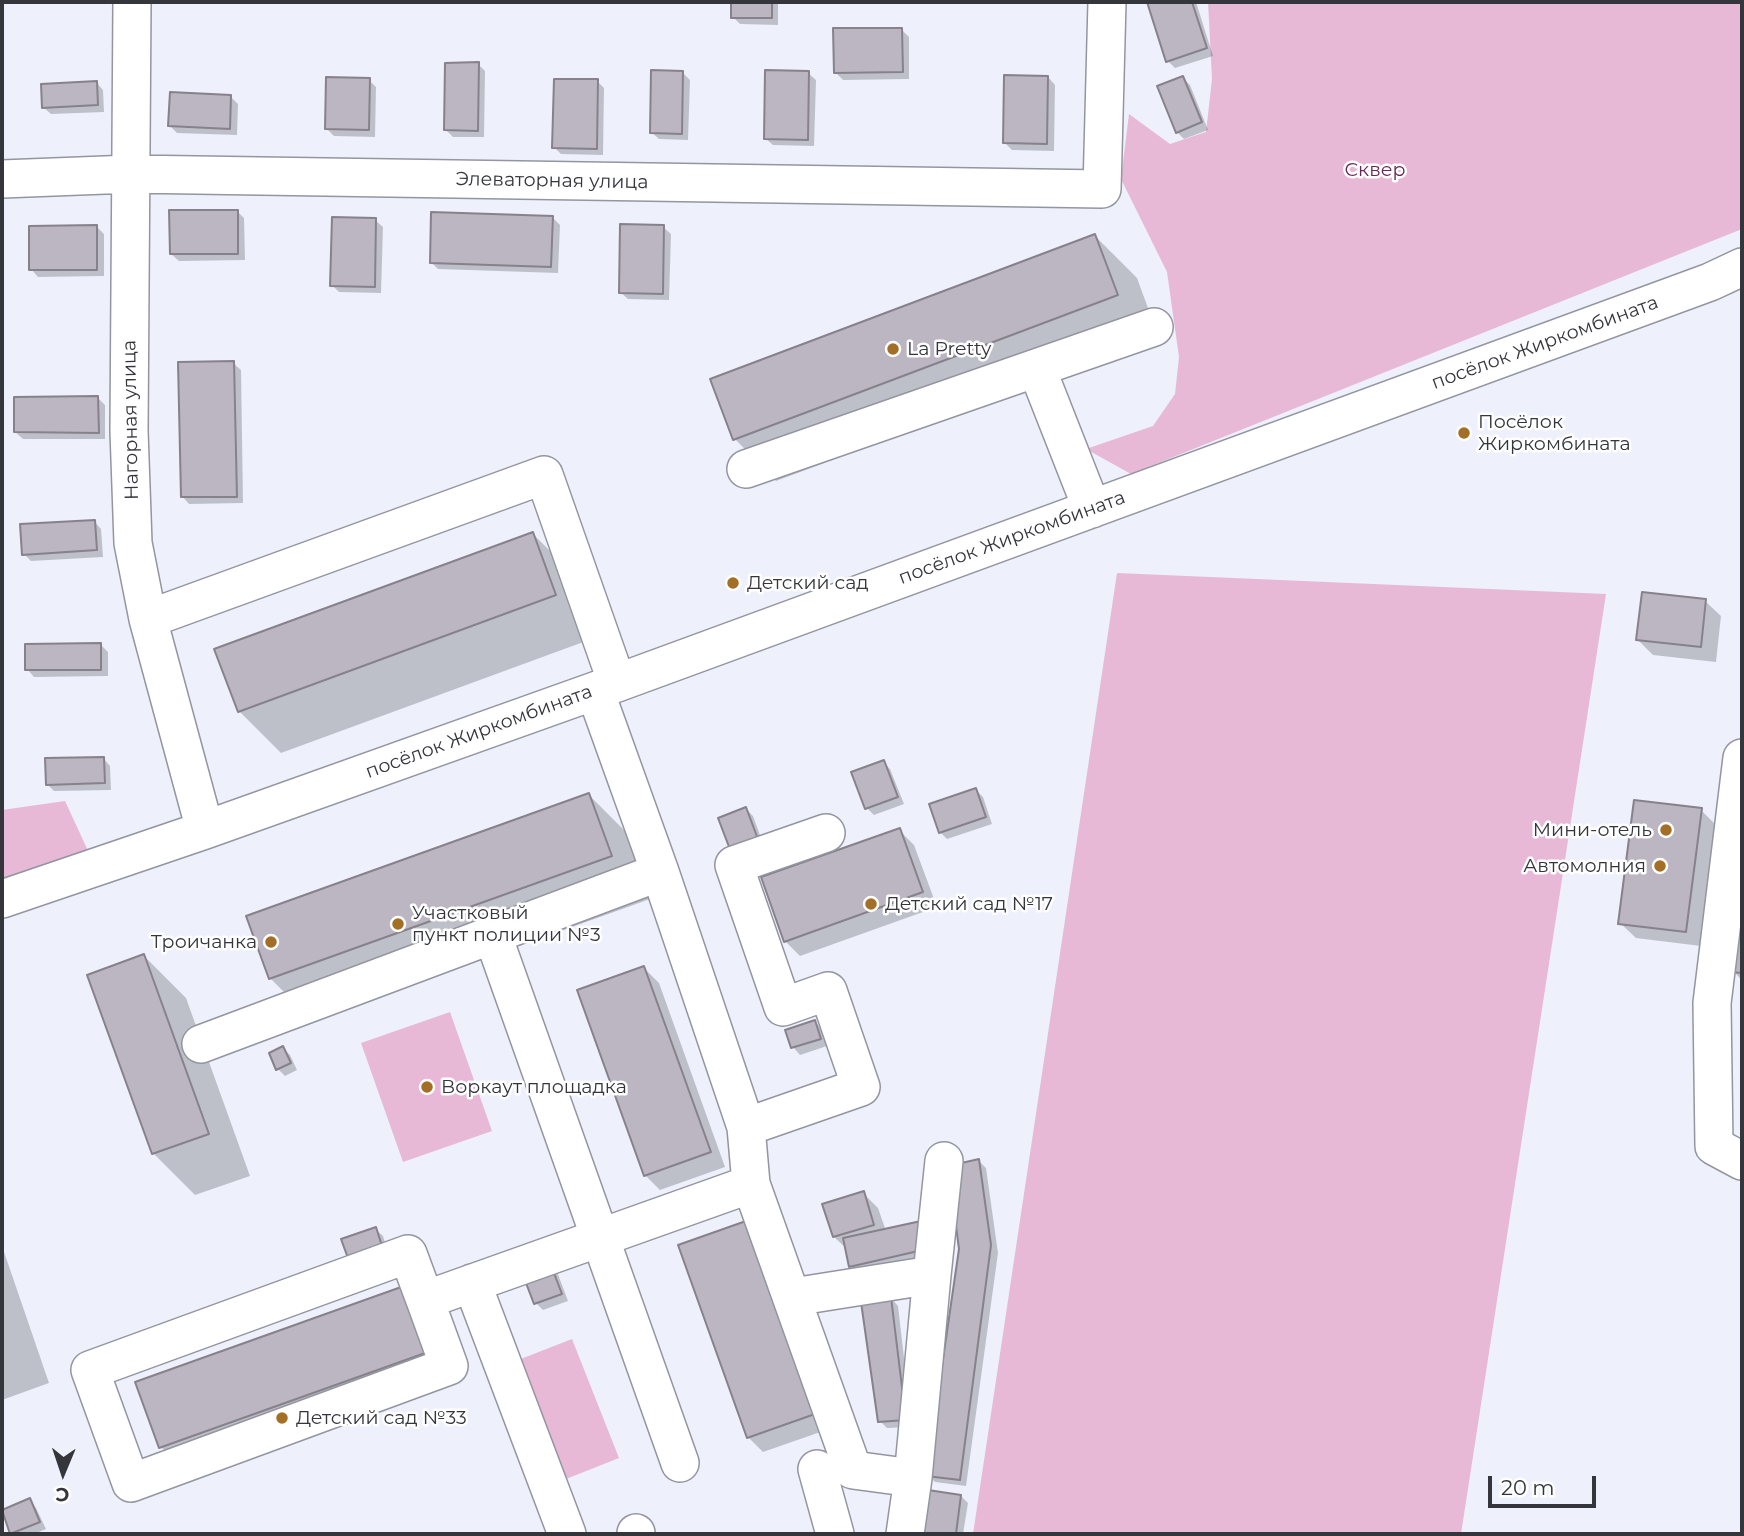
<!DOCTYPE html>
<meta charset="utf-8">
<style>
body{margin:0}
#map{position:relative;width:1744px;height:1536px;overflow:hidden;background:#eef0fc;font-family:Montserrat,sans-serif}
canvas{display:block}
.frame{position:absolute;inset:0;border:4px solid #35363b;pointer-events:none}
.north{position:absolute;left:28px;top:1438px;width:70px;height:70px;-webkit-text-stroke:5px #fefefe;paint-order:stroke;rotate:182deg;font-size:19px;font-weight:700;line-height:28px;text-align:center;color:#35363b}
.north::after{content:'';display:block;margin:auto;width:24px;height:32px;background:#35363b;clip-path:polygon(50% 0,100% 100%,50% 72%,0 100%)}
.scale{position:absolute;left:1488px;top:1476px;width:108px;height:32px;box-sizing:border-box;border:4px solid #35363b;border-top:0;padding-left:9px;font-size:21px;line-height:24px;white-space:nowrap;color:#35363b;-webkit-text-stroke:5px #fefefe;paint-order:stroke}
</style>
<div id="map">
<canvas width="1744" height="1536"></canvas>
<div class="frame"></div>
<div class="north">С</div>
<div class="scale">20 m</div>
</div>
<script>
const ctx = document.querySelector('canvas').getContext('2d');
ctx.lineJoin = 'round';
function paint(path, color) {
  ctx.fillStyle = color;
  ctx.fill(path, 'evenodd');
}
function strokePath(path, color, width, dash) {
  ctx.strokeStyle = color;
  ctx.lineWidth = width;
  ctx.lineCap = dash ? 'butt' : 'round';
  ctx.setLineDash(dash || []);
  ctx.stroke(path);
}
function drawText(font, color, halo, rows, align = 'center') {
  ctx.font = font + ' Montserrat,sans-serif';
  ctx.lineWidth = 5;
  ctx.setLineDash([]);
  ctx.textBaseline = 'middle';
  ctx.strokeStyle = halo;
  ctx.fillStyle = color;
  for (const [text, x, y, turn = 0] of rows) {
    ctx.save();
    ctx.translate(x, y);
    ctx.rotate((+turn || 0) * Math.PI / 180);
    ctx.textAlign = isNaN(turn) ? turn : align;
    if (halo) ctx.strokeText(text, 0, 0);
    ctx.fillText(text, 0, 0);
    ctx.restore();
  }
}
const green = new Path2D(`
 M1208,2H1742V229L1131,474L1086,449L1153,426L1175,394L1179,357L1167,272L1121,179L1129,114L1170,144L1206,132L1212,79Z
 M1117,573L1606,594L1461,1534H973Z
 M65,801L90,855L2,883V810Z
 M450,1012L492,1131L403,1162L361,1043Z
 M572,1339L619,1458L561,1481L513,1362Z`);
const shadow = new Path2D(`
 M733,2H778V25L740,24L733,17Z
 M1149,2H1196L1213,56L1175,68L1168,61Z
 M902,30L909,37V79L843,80L835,72Z
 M478,64L485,71L484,137H453L446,130Z
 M683,73L690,80L688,140L659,139L651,132Z
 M808,73L816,80L814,146L773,145L765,138Z
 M1048,77L1055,85L1054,151L1012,150L1005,143Z
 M1183,78L1190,85L1208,130L1184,139L1177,132Z
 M369,80L376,87L375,137L334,136L327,129Z
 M597,81L604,88L603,155L561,154L554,147Z
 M96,82L103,90L104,112L51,114L43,107Z
 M231,97L238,104L237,135L177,133L170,126Z
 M237,211L244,218L245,260L179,261L171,254Z
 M552,217L560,225L558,273L438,269L431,262Z
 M375,220L383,227L381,293L339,292L332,285Z
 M97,227L104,234V276L38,277L31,269Z
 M663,227L671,234L669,300L628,299L620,292Z
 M1095,236L1137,278L1159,338L776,481L735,439Z
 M233,363L241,370L243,503L189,504L182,496Z
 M98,398L105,405V439H23L15,432Z
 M94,521L101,529L103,557L31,561L24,554Z
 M533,534L575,576L597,637L281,753L239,711Z
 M1705,601L1721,616L1716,662L1653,655L1638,640Z
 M101,645L108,652V676L34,677L27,669Z
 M103,758L110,766L111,790L54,791L47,784Z
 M883,762L890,769L904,804L874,815L867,808Z
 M976,790L983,797L992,824L947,839L940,832Z
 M589,795L631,837L653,898L312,1020L270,978Z
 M746,809L753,816L765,849L740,858Z
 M1701,810L1716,825L1701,946L1636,938L1620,923Z
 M899,830L914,845L937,907L800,956L785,941Z
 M1738,920H1742V980L1733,971Z
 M144,956L186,998L250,1176L195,1195L153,1153Z
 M644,968L659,983L725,1167L660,1190L645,1175Z
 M815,1022L822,1029L827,1046L800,1055L793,1047L787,1031Z
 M283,1048L290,1055L297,1070L285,1076L278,1069Z
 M979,1161L986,1168L998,1253L966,1486L935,1482L928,1475Z
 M863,1193L878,1208L886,1231L934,1256L857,1273L850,1266L847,1249L834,1237Z
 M375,1229L383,1236L389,1256L350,1260Z
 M2,1246L49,1383L2,1400Z
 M680,1246L829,1429L763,1452L748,1437Z
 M556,1269L568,1301L543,1310L536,1303Z
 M404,1288L442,1367L176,1462L161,1447Z
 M891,1298L898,1306L912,1427L887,1428L880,1421Z
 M961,1496L968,1503L963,1534H923Z
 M29,1500L36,1508L46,1529L34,1534H12L3,1512Z`);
const building = new Path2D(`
 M731,2H772V18H731Z
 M1147,2H1192L1207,48L1166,62Z
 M833,28H902L903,72L834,73Z
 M479,62L478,131L444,130L445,63Z
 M651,70L683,71L682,134L650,133Z
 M765,70L809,71L808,140L764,139Z
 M1004,75L1048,76L1047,144L1003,143Z
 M1183,76L1202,122L1176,133L1157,86Z
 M326,77L370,78L369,130L325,129Z
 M554,79H598L597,149L552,148Z
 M97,81L98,105L42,108L41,84Z
 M170,92L231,95L230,129L168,126Z
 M169,210H238V254H170Z
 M431,212L553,216L551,267L430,263Z
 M332,217L376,218L375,287L330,286Z
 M620,224L664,225L663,294L619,293Z
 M97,225V270H29V226Z
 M1095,234L1118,295L733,440L710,379Z
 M234,361L237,497H181L178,362Z
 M98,396L99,433L14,432V397Z
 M95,520L97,550L22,555L20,524Z
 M533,532L556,595L238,712L214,649Z
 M1642,592L1706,599L1701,647L1636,640Z
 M101,643V670H25V644Z
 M104,757L105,783L46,785L45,758Z
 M884,760L898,797L865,809L851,772Z
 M976,788L986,817L939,833L929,804Z
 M589,793L612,856L269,979L246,916Z
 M1634,800L1702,808L1686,932L1618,924Z
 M746,807L759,842L731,852L718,818Z
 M900,828L923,892L784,942L761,877Z
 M1736,918L1742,919V973L1731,972Z
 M144,954L209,1134L152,1154L87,975Z
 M644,966L711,1152L644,1176L577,990Z
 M815,1020L821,1039L791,1048L785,1030Z
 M283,1046L291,1063L276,1070L269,1053Z
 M979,1159L991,1245L960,1480L926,1476L959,1249L948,1166Z
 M864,1191L874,1225L833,1237L822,1204Z
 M746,1221L815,1414L747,1438L678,1245Z
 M921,1221L927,1249L849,1267L843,1238Z
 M376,1227L383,1249L349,1261L341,1239Z
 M549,1260L562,1294L534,1304L521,1270Z
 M404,1286L428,1352L159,1448L135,1382Z
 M891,1297L906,1420L878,1422L861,1302Z
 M928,1490L961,1495L956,1534H922Z
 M30,1498L40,1522L10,1534L2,1510Z`);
const minor = new Path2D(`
 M132,2L129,431L133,543L148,619L205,830
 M2,179L131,174L1102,189L1107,2
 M1037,369L1092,509
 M746,469L1154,327
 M148,619L544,475L617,683
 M595,691L660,872L746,1127L751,1184L853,1470L913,1478L932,1275L793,1297
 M1742,758L1712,1003L1714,1146L1742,1161
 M2,899L205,830L617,683L1710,282L1742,267
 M493,936L680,1463
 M201,1044L660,872
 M746,1127L861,1087L828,991L783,1007L734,865L826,833
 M932,1275L944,1161
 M472,1283L567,1534
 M425,1300L449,1366L131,1483L90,1370L408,1254L425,1300L751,1184
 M817,1469L835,1534
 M636,1533V1534
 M905,1534L913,1478`);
const markers = [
 [893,349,7,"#a36f27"],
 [1464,433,7,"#a36f27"],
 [733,583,7,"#a36f27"],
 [1666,830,7,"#a36f27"],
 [1660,866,7,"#a36f27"],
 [871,904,7,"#a36f27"],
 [398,924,7,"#a36f27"],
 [271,942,7,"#a36f27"],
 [427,1087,7,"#a36f27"],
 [282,1418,7,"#a36f27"]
];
const parkNames = [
 ["Сквер",1375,170]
];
const streetNames = [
 ["Элеваторная улица",552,181,1],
 ["посёлок Жиркомбината",1545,343,-20],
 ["Нагорная улица",131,420,-91],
 ["посёлок Жиркомбината",1012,538,-20],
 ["посёлок Жиркомбината",479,732,-20]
];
const poiNames = [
 ["La Pretty",907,349],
 ["Посёлок",1478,422],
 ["Жиркомбината",1478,444],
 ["Детский сад",747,583],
 ["Мини-отель",1652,830,"right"],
 ["Автомолния",1646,866,"right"],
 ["Детский сад №17",885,904],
 ["Участковый",412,913],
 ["пункт полиции №3",412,935],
 ["Троичанка",257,942,"right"],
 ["Воркаут площадка",441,1087],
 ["Детский сад №33",296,1418]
];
paint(green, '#e7b9d7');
paint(shadow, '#0003');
paint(building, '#bbb6c1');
strokePath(building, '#86818b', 2);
strokePath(minor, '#9395a0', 40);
strokePath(minor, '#fff', 37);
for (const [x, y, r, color] of markers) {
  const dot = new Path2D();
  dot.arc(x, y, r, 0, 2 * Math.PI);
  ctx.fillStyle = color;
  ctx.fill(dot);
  strokePath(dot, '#fefefe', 2.5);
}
drawText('19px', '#662954', '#fefefe', parkNames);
drawText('19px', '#35363b', '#fefefe', streetNames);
drawText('19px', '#35363b', '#fefefe', poiNames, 'left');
</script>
